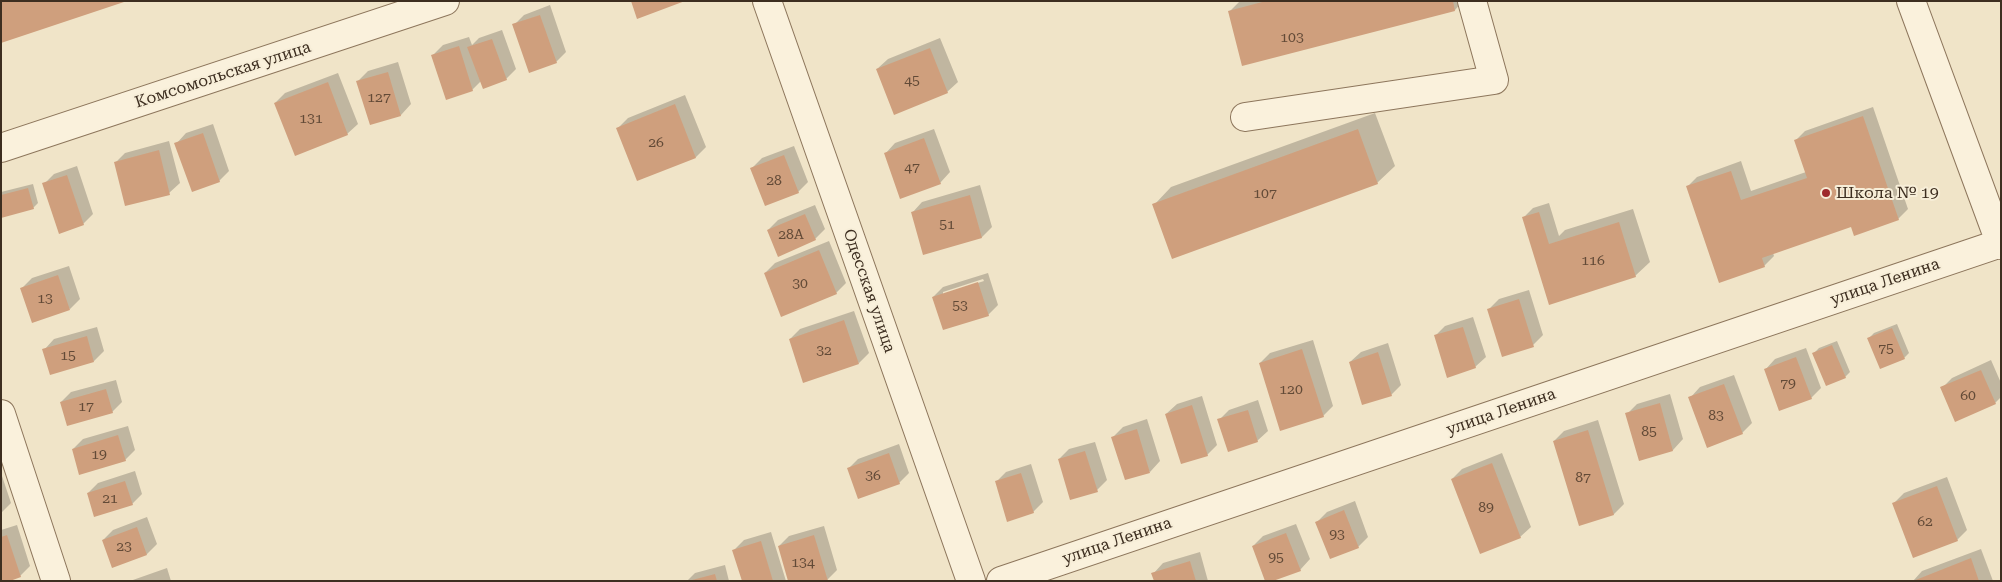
<!DOCTYPE html>
<meta charset="utf-8">
<style>
body{margin:0}
#map{position:relative;width:2002px;height:582px;overflow:hidden;background:#f0e4c8;font-family:"Roboto Serif",serif}
canvas{display:block}
.frame{position:absolute;inset:0;border:2px solid #3d2e20;pointer-events:none}
</style>
<div id="map">
<canvas width="2002" height="582"></canvas>
<div class="frame"></div>
</div>
<script>
const ctx = document.querySelector('canvas').getContext('2d');
ctx.lineJoin = 'round';
function paint(path, color) {
  ctx.fillStyle = color;
  ctx.fill(path, 'evenodd');
}
function strokePath(path, color, width, dash) {
  ctx.strokeStyle = color;
  ctx.lineWidth = width;
  ctx.lineCap = dash ? 'butt' : 'round';
  ctx.setLineDash(dash || []);
  ctx.stroke(path);
}
function drawText(font, color, halo, rows, align = 'center') {
  ctx.font = font + ' "Roboto Serif",serif';
  ctx.lineWidth = 4;
  ctx.setLineDash([]);
  ctx.textBaseline = 'middle';
  ctx.strokeStyle = halo;
  ctx.fillStyle = color;
  for (const [text, x, y, turn = 0] of rows) {
    ctx.save();
    ctx.translate(x, y);
    ctx.rotate((+turn || 0) * Math.PI / 180);
    ctx.textAlign = isNaN(turn) ? turn : align;
    if (halo) ctx.strokeText(text, 0, 0);
    ctx.fillText(text, 0, 0);
    ctx.restore();
  }
}
const shadow = new Path2D(`
 M1240,1H1463L1455,10L1230,11Z
 M550,5L566,52L556,62L514,25L524,15Z
 M502,30L516,69L506,79L481,81L472,90L433,55L443,45L469,37L472,45L479,38Z
 M940,38L958,82L947,92L877,69L888,59Z
 M398,62L411,104L401,115L371,124L358,81L368,71Z
 M338,73L358,124L347,134L275,103L285,93Z
 M685,95L706,147L696,157L638,180L618,128L628,118Z
 M1873,107L1908,209L1898,219L1851,225L1773,253L1774,256L1764,266L1687,187L1697,177L1741,161L1751,191L1806,172L1795,141L1805,131Z
 M1375,113L1395,166L1377,183L1154,205L1171,187Z
 M213,124L229,171L219,181L176,144L186,133Z
 M934,129L950,172L940,183L885,154L895,143Z
 M169,141L180,183L169,193L115,163L125,153Z
 M794,146L808,182L798,192L752,168L762,158Z
 M77,166L93,214L83,224L44,184L54,174Z
 M33,184L38,203L33,208L1,217V192Z
 M980,185L992,227L982,237L924,254L912,213L922,202Z
 M1549,203L1559,236L1565,230L1633,209L1650,262L1635,276L1550,303L1523,218L1533,208Z
 M815,205L825,229L815,239L768,230L778,220Z
 M829,241L846,283L836,293L765,273L775,263Z
 M69,266L80,299L70,309L22,288L32,278Z
 M988,273L998,305L988,315L933,297L943,287ZM983,279L984,281L943,294V292Z
 M1529,290L1543,335L1533,345L1489,309L1499,299Z
 M854,311L869,353L859,363L790,339L800,329Z
 M1473,317L1486,357L1475,367L1435,336L1445,326Z
 M1897,324L1909,353L1904,358L1869,338L1874,333Z
 M97,327L104,351L94,361L44,350L54,339Z
 M1313,340L1333,406L1323,416L1260,363L1270,353Z
 M1837,341L1850,372L1845,377L1814,353L1819,348Z
 M1388,343L1401,385L1391,395L1350,362L1361,352Z
 M1806,348L1821,388L1811,398L1765,370L1775,359Z
 M1991,360L2001,383V397L1995,403L1942,388L1952,378Z
 M1734,375L1752,423L1742,433L1690,398L1700,387Z
 M116,380L122,402L112,412L61,402L71,392Z
 M1670,394L1683,439L1673,450L1640,459L1627,414L1637,404Z
 M1202,396L1217,445L1207,455L1166,414L1177,404Z
 M1258,400L1268,431L1257,441L1219,420L1229,410Z
 M1147,419L1160,461L1150,472L1113,437L1123,427Z
 M1598,420L1624,504L1614,514L1580,525L1554,441L1564,431Z
 M128,426L135,450L125,460L73,449L83,439Z
 M1095,442L1107,480L1097,490L1059,459L1069,449Z
 M899,444L909,473L899,483L848,469L858,459Z
 M1502,453L1531,527L1520,537L1452,479L1462,469Z
 M1031,464L1043,502L1033,512L996,482L1006,472Z
 M135,471L142,494L132,504L88,493L98,483Z
 M1,473L11,503L1,513Z
 M1947,477L1967,530L1957,540L1894,503L1904,493Z
 M1355,501L1368,537L1358,547L1317,522L1327,512Z
 M147,517L157,544L147,554L113,566L103,540L113,530Z
 M1296,524L1310,559L1300,570L1253,546L1263,536Z
 M17,525L30,566L20,576L1,581V530Z
 M824,526L837,570L827,580L779,546L789,536Z
 M771,532L786,581H743L734,550L744,540Z
 M1981,549L1993,581H1913L1922,571Z
 M1200,552L1208,581H1155L1153,574L1163,563Z
 M725,565L729,581H687L695,573Z
 M167,568L171,581H130Z`);
const building = new Path2D(`
 M1,1H124V2L1,43Z
 M631,1H685L637,19Z
 M1266,1H1453L1455,11L1242,66L1228,11Z
 M540,15L557,63L529,73L512,24Z
 M492,39L507,80L483,89L467,47Z
 M459,46L473,91L446,100L431,55Z
 M930,48L948,93L894,115L876,69Z
 M388,72L401,116L370,125L356,81Z
 M328,82L348,135L295,156L274,103Z
 M675,104L696,158L637,181L616,128Z
 M1863,116L1899,220L1854,236L1851,227L1762,258L1765,267L1719,283L1686,186L1731,171L1741,200L1807,178L1794,140Z
 M1358,129L1378,184L1172,259L1152,204Z
 M203,133L220,182L192,192L174,143Z
 M924,138L941,184L900,199L884,153Z
 M159,150L170,195L125,206L114,162Z
 M784,155L799,193L765,206L750,168Z
 M67,175L84,225L59,234L42,183Z
 M28,188L34,209L1,218V195Z
 M970,195L982,238L923,255L911,212Z
 M1539,212L1549,244L1619,222L1636,277L1549,305L1522,217Z
 M805,214L816,240L778,257L767,230Z
 M819,250L837,294L781,317L764,273Z
 M58,275L70,310L32,323L20,288Z
 M978,282L989,316L943,330L932,297Z
 M1519,299L1534,347L1502,357L1487,309Z
 M844,320L859,364L803,383L789,339Z
 M1463,327L1476,368L1447,378L1434,335Z
 M1892,328L1905,359L1880,369L1867,338Z
 M87,336L94,362L50,375L42,349Z
 M1832,345L1846,378L1826,386L1812,353Z
 M1302,349L1324,417L1280,431L1259,363Z
 M1378,352L1392,396L1362,405L1349,362Z
 M1796,357L1812,399L1779,411L1764,369Z
 M1981,370L1996,404L1955,422L1940,387Z
 M1724,384L1743,434L1707,448L1688,397Z
 M106,389L113,413L67,426L60,402Z
 M1660,403L1673,451L1639,461L1625,413Z
 M1192,405L1208,456L1181,464L1165,414Z
 M1248,410L1258,442L1228,452L1217,419Z
 M1137,429L1150,473L1125,480L1111,437Z
 M1588,430L1614,515L1579,526L1553,441Z
 M118,435L126,461L79,475L72,449Z
 M1085,451L1098,492L1070,500L1058,459Z
 M889,453L900,484L858,499L847,468Z
 M1492,463L1521,538L1480,554L1451,479Z
 M1021,473L1034,513L1007,522L995,481Z
 M125,481L133,505L94,517L87,493Z
 M1937,486L1958,541L1913,558L1892,503Z
 M1344,510L1359,548L1330,559L1315,522Z
 M137,527L147,555L112,568L102,540Z
 M1286,533L1301,571L1273,581H1265L1252,546Z
 M7,535L21,577L10,581H1V537Z
 M814,535L828,581H788L778,546Z
 M761,541L773,581H742L732,550Z
 M1971,558L1979,581H1913Z
 M1190,561L1196,581H1154L1151,573Z
 M715,574L717,581H692V580Z`);
const minor = new Path2D(`
 M767,1L971,581
 M1911,1L2001,245
 M1245,117L1494,80L1472,1
 M1,148L445,1
 M1,414L56,581
 M1001,581L2001,243`);
const markers = [
 [1826,193,5,"#9e2a2b"]
];
const numberNames = [
 ["103",1292,38],
 ["45",912,81],
 ["127",379,98],
 ["131",311,119],
 ["26",656,143],
 ["47",912,168],
 ["28",774,181],
 ["107",1265,194],
 ["51",947,225],
 ["28А",791,235],
 ["116",1593,261],
 ["30",800,284],
 ["13",45,299],
 ["53",960,306],
 ["75",1886,349],
 ["32",824,351],
 ["15",68,356],
 ["79",1788,384],
 ["120",1291,390],
 ["60",1968,396],
 ["17",86,407],
 ["83",1716,416],
 ["85",1649,432],
 ["19",99,455],
 ["36",873,476],
 ["87",1583,478],
 ["21",110,499],
 ["89",1486,508],
 ["62",1925,522],
 ["93",1337,535],
 ["23",124,547],
 ["95",1276,558],
 ["134",803,563]
];
const streetNames = [
 ["Комсомольская улица",223,75,-18],
 ["улица Ленина",1885,282,-19],
 ["Одесская улица",869,291,71],
 ["улица Ленина",1501,412,-19],
 ["улица Ленина",1117,541,-19]
];
const poiNames = [
 ["Школа № 19",1836,193]
];
paint(shadow, '#0003');
paint(building, '#cf9f7d');
strokePath(minor, '#8d765c', 30);
strokePath(minor, '#faf1dc', 28);
for (const [x, y, r, color] of markers) {
  const dot = new Path2D();
  dot.arc(x, y, r, 0, 2 * Math.PI);
  ctx.fillStyle = color;
  ctx.fill(dot);
  strokePath(dot, '#f7eed8', 2);
}
drawText('14px', '#624a37', null, numberNames);
drawText('16px', '#3d2e20', '#f7eed8', streetNames);
drawText('16px', '#3d2e20', '#f7eed8', poiNames, 'left');
</script>
